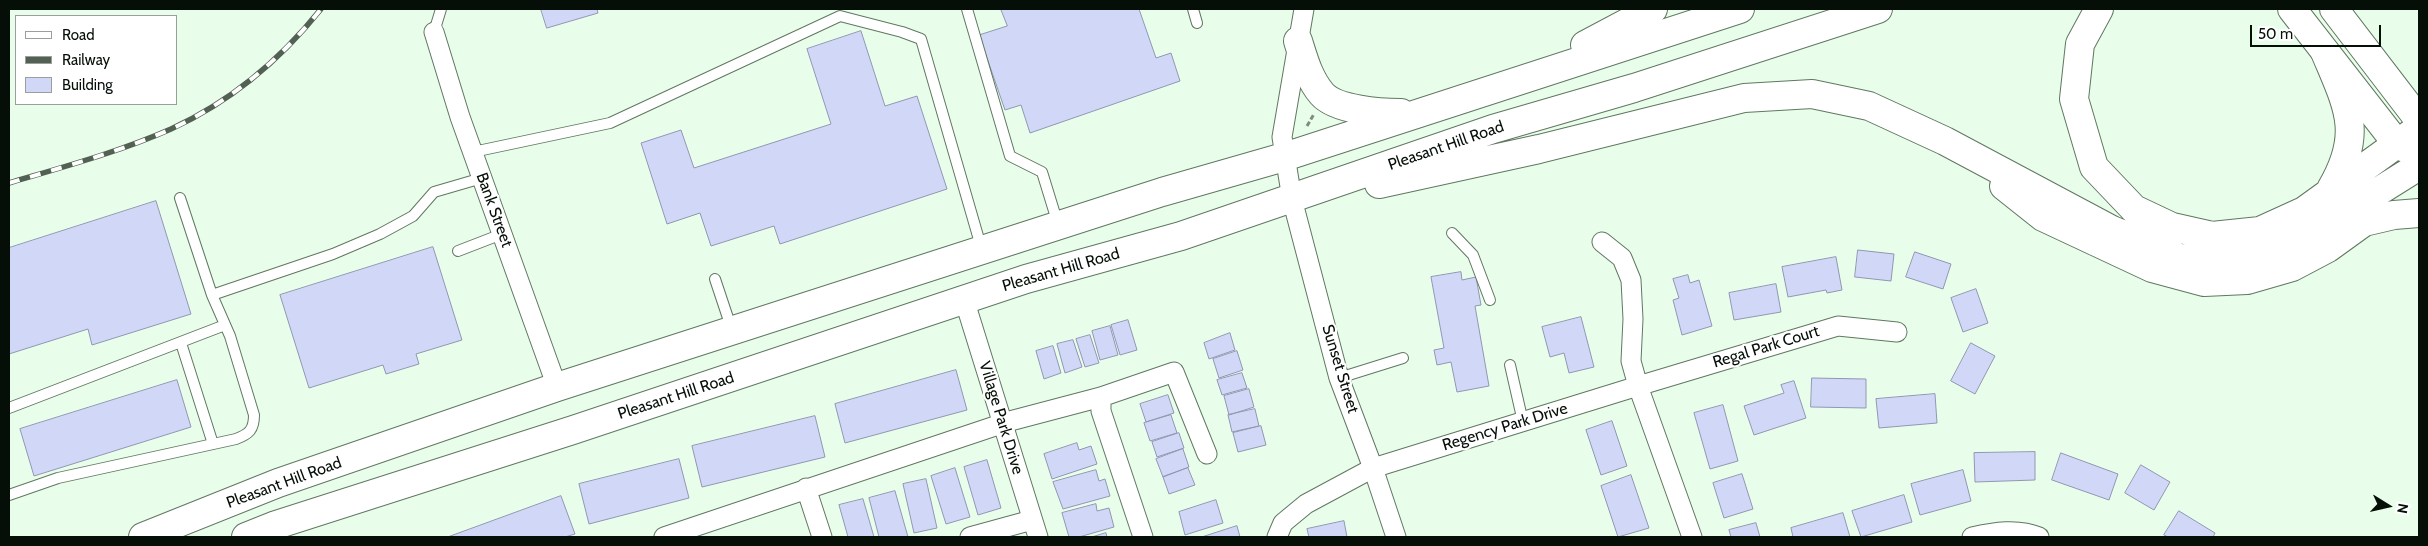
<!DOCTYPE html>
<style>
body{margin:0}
#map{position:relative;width:2428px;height:546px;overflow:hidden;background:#e9feea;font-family:Cabin,sans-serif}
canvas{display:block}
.frame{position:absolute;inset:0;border:10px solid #060f07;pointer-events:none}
.legend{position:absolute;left:15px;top:15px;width:162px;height:90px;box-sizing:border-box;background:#fff;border:1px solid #9b9f9c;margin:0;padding:6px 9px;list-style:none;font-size:15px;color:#060f07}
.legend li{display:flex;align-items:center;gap:10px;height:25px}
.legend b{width:25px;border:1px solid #9b9f9c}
.north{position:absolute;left:2363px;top:481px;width:50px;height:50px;-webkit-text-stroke:4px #fff;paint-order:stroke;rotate:100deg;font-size:14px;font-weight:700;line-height:20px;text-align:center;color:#060f07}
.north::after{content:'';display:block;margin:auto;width:18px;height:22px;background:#060f07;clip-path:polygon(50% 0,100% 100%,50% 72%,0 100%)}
.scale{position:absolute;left:2250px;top:25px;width:131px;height:22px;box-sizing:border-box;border:2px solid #060f07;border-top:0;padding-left:6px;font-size:15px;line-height:18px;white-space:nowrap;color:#060f07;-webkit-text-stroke:4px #fff;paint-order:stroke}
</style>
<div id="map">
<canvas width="2428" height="546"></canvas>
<div class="frame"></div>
<ul class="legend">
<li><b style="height:6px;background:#fff"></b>Road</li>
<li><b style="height:6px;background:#536054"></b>Railway</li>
<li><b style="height:14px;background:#d1d7f7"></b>Building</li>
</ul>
<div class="north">N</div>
<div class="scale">50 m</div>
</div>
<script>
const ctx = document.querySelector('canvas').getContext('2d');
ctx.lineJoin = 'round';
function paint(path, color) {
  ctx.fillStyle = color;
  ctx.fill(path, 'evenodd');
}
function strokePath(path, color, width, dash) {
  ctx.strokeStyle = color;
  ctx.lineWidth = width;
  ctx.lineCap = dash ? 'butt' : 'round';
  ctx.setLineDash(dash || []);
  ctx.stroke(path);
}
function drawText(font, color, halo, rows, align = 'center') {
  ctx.font = font + ' Cabin,sans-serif';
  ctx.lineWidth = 4.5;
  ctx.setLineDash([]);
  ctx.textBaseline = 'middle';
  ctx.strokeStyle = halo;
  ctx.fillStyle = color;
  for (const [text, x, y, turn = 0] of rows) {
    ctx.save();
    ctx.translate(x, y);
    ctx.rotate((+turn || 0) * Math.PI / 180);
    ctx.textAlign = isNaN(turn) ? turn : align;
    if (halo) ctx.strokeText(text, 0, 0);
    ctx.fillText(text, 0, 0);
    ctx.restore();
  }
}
const building = new Path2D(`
 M541,9H597L598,13L547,28Z
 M1001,9H1139L1156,58L1171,53L1180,81L1030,133L1021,105L1005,110L979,35L1007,26Z
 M861,31L885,106L917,96L947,189L780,244L774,226L711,246L700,213L667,224L641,143L681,130L694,168L831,124L807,49Z
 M156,201L191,314L92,345L88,329L9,354V248Z
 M433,247L462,340L416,354L419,364L386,374L383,365L309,388L280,295Z
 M1858,250L1894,254L1891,281L1855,277Z
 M1915,252L1951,264L1943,289L1906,277Z
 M1836,257L1842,290L1827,293L1826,290L1788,297L1782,267Z
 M1461,272L1462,280L1476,277L1481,305L1475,306L1489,386L1457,392L1451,362L1437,365L1434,350L1444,348L1431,277Z
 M1688,275L1690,283L1699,280L1712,326L1682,335L1673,300L1679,298L1673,279Z
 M1776,284L1781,312L1734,320L1729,293Z
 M1976,289L1988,323L1963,332L1951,298Z
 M1581,317L1594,367L1569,373L1564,353L1550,357L1542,327Z
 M1128,320L1137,350L1120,355L1111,325Z
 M1110,326L1118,355L1100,360L1092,331Z
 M1230,333L1235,350L1209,359L1204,343Z
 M1090,335L1099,363L1085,367L1076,339Z
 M1073,340L1082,367L1065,373L1057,344Z
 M1971,343L1995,356L1975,394L1951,381Z
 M1053,346L1061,373L1044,379L1036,351Z
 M1237,351L1243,370L1219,378L1213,359Z
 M956,370L967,410L845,443L835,404Z
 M1242,373L1247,388L1222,395L1217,380Z
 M1812,378L1866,379V408L1811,407Z
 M177,380L191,427L34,476L20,429Z
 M1794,381L1806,418L1754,435L1744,406L1784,393L1781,385Z
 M1249,389L1254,407L1229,415L1224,396Z
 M1935,394L1937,423L1879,428L1876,399Z
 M1168,395L1174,413L1146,422L1140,404Z
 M1723,405L1738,461L1710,469L1694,413Z
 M1255,409L1259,426L1232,432L1228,415Z
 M1171,415L1177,433L1150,441L1144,423Z
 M815,416L825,457L702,487L692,446Z
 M1612,421L1627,466L1601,475L1586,430Z
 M1261,426L1266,445L1238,452L1233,433Z
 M1179,433L1184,448L1157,457L1152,442Z
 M1077,443L1079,450L1091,446L1097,464L1052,479L1044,454Z
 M1183,449L1189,467L1163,477L1156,459Z
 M2035,452V480L1975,482L1974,453Z
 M2061,453L2118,474L2109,500L2052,480Z
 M679,459L689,498L589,524L579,484Z
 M987,460L1001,508L978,515L964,467Z
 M2141,465L2170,482L2154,510L2125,493Z
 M955,468L970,517L946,524L931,476Z
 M1188,468L1195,485L1169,494L1163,477Z
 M1096,470L1099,481L1105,479L1110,496L1063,509L1053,482Z
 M1963,470L1971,501L1920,515L1911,484Z
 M1742,474L1753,509L1724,518L1713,483Z
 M1631,475L1649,528L1618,537L1601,486Z
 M926,479L937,528L914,533L903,484Z
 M895,491L908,537H879L869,498Z
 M1904,495L1912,522L1861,537L1852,511Z
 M561,496L575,534L565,537H448Z
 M863,499L874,537H848L839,505Z
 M1216,500L1223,523L1185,535L1179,512Z
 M1096,504L1097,511L1109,508L1114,527L1079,537H1069L1062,513Z
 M2179,511L2215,533L2213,537H2168L2164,535Z
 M1843,513L1850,537H1793L1791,528Z
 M1344,521L1347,537H1309L1307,529Z
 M1756,523L1760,537H1731L1729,530Z
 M1237,526L1240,537H1202Z
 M1106,533L1107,537H1092Z`);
const path = new Path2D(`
 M1307,126L1314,114`);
const service = new Path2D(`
 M967,9L1010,156L1042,172L1058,224
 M1193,9L1197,23
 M434,32L441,9
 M473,152L610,123L840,16L902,32L921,39L982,250
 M180,198L212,295L333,254L380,234L413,216L434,192L482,178
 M1452,233L1473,255L1490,300
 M458,251L502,234
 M715,279L732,330
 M181,343L213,444
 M1510,365L1523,422
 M1339,378L1403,358
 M9,408L225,325
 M9,495L58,478L236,439C249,434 254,430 254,415L230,336L212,295`);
const minor = new Path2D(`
 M1304,9L1282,137L1292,199L1339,378L1373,468L1396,537
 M434,32L460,117L557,387
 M1602,242L1622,258L1631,280L1633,319L1631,361L1638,386L1838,326L1897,332
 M964,299L1038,537
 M1101,397V411L1143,537
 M806,488L822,537
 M664,537L1010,421L1101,397L1174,372L1207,454
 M970,537L1032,520
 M1277,537L1283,523L1306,504L1373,468L1638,386L1692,537
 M1972,537C1994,532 2018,528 2039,537`);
const primary = new Path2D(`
 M2292,9L2398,145L2419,154
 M2334,9L2419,120`);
const trunk = new Path2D(`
 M2099,9L2080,44L2074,99L2094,167L2134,209L2172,227L2212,236L2260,231L2304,211L2419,128
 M1298,41C1304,60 1309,79 1322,94C1336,110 1381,113 1401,113
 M1585,45L1653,9
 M2325,52C2348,107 2364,133 2331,189
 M1379,184L1539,149L1744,98L1812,94L1869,106L1945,141L2112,230L2179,258L2234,262L2283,251L2419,166
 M2004,186L2043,217L2152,268L2204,282L2247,280L2292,267L2328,248L2364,222L2394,215L2419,213
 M143,537L278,483L557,387L1162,192L1284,157L1740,9
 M246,537L276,525L573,430L1026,279L1181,236L1493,129L1634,88L1878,9`);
const rail = new Path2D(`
 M9,183C63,167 119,152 171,129C230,102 281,59 321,9`);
const streetNames = [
 ["Pleasant Hill Road",1446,146,-19],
 ["Bank Street",494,210,70],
 ["Pleasant Hill Road",1061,270,-16],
 ["Regal Park Court",1766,347,-17],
 ["Sunset Street",1340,369,73],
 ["Pleasant Hill Road",676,396,-18],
 ["Village Park Drive",1001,418,73],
 ["Regency Park Drive",1505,427,-17],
 ["Pleasant Hill Road",284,483,-20]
];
paint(building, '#d1d7f7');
strokePath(building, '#9196b3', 1);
strokePath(service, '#607761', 12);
strokePath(minor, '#607761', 21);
strokePath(primary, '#607761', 30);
strokePath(trunk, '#607761', 30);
strokePath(path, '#7d8c7e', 3, [5, 2.5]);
strokePath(service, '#fff', 10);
strokePath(minor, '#fff', 19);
strokePath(primary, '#fff', 28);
strokePath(trunk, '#fff', 28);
strokePath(rail, '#536054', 5.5);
strokePath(rail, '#fff', 4, [11]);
drawText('16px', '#060f07', '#fff', streetNames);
</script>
